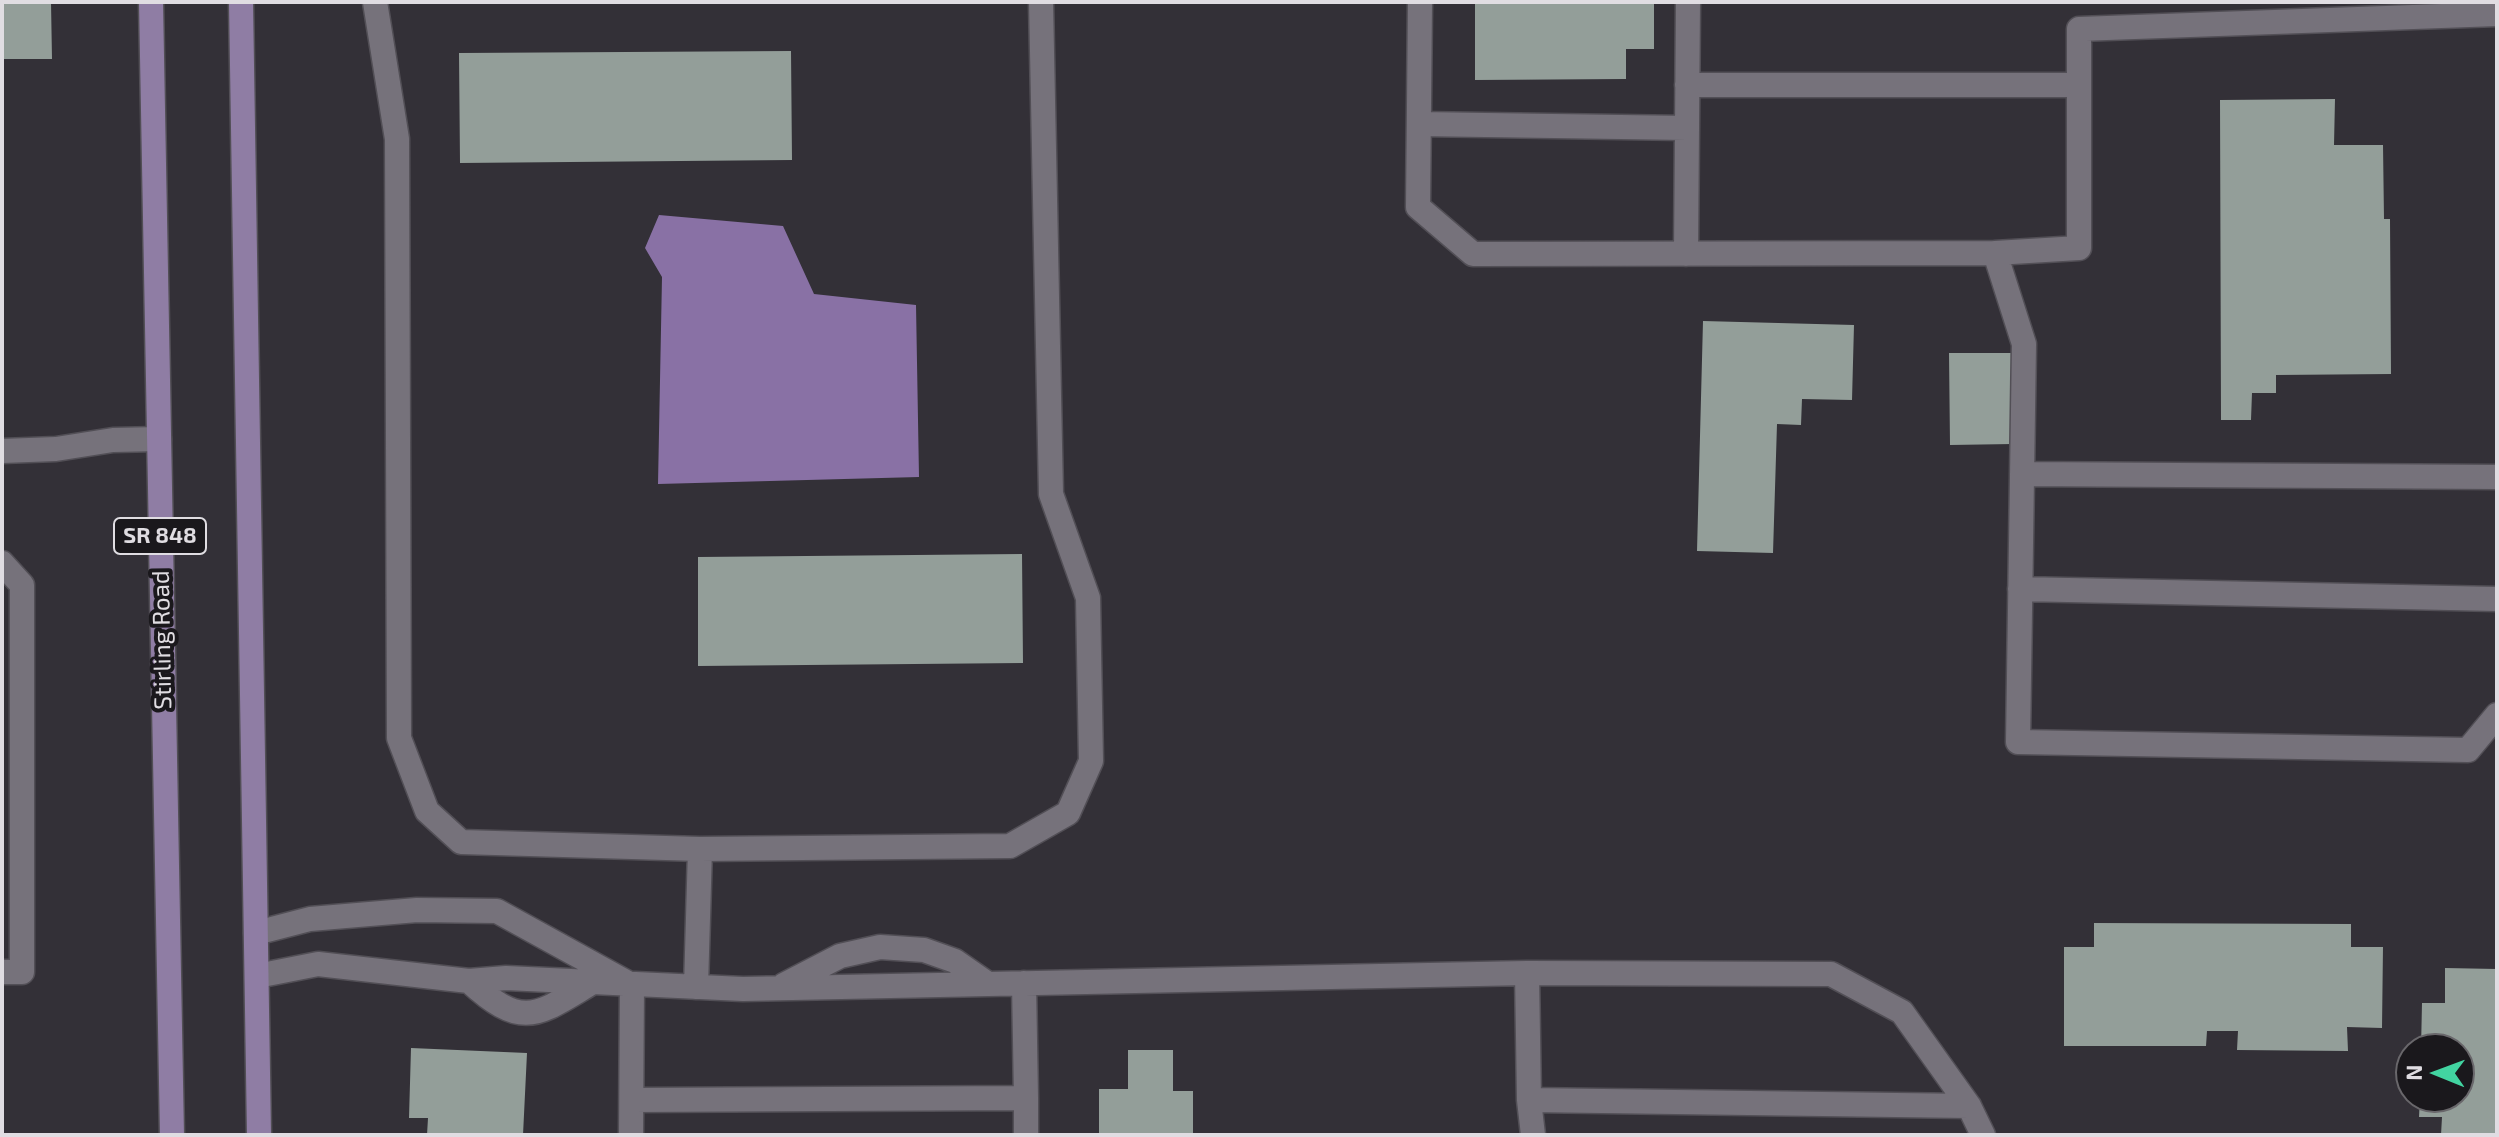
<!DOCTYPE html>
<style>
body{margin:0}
#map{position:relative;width:2499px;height:1137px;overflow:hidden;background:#333037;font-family:"Exo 2",sans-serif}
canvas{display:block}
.frame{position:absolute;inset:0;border:4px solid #e0dde2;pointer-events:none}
.north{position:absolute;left:2395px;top:1033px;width:80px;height:80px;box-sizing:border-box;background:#1a181c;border:2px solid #69676b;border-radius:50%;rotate:271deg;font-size:22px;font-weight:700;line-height:32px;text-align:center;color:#e0dde2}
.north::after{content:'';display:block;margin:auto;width:28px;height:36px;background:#42d4a1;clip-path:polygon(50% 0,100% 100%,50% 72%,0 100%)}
</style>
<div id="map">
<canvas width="2499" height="1137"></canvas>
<div class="frame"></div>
<div class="north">N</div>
</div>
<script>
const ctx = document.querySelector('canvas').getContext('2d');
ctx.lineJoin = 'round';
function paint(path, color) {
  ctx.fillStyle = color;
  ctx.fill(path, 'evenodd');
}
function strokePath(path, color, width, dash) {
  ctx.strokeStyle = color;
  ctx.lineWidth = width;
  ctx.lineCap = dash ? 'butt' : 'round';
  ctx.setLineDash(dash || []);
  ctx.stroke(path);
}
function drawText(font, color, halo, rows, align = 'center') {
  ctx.font = font + ' "Exo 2",sans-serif';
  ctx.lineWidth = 8;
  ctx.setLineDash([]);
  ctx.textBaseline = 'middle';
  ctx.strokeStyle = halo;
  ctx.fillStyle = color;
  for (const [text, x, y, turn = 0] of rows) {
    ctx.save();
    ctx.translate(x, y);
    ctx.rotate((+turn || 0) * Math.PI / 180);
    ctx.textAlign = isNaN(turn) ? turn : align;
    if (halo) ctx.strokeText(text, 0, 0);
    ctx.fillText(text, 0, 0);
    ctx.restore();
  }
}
const water = new Path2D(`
 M659,215L783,226L814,294L916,305L919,477L658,484L662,277L645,248Z`);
const building = new Path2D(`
 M2,2H51L52,59H2Z
 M1475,2H1654V49H1626V79L1475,80Z
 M791,51L792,160L460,163L459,53Z
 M2335,99L2334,145H2383L2384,219H2390L2391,374L2276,375V393H2252L2251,420H2221L2220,100Z
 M1703,321L1854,325L1852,400L1802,399L1801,425L1777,424L1773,553L1697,551Z
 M1949,353H2012L2013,444L1950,445Z
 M1022,554L1023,663L698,666V557Z
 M2094,923L2351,924V947H2383L2382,1028L2347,1027L2348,1051L2237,1050L2238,1031H2207L2206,1046H2064V947H2094Z
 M2445,968L2497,969V1135H2441L2442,1117H2419L2420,1097H2459V1049H2421L2422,1003H2445Z
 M411,1048L527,1053L523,1135H427L428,1118H409Z
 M1128,1050H1173V1091H1193V1135H1099V1089H1128Z`);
const minor = new Path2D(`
 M375,2L397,139L399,738L427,811L461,842L700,849L1010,846L1068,813L1091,761L1088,598L1051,494L1041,2
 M1420,2L1418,207L1473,254L1995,253L2024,344L2018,742L2468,750L2497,715
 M1687,85H2079
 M1419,124L1687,128
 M1995,253L2079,248V29L2497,14
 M1686,254L1688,2
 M2,451L56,449L113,440L159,439
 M2022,474L2497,477
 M2,563L22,585V972H2
 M2020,589L2497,599
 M256,933L310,919L417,910L497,911L626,982
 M1527,973L1529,1100L1533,1135
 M257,976L318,964L469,981L506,978L743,989L1527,973L1831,974L1902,1012L1969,1106L1983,1135
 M469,981C524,1031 537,1015 593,982
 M1024,983L1026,1098
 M784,985L840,956L880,947L924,950L955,961L988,984
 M696,987L700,849
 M632,1100L1026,1098V1135
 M1529,1100L1969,1106
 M631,1135L632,985`);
const major = new Path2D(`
 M151,2L172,1135
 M241,2L259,1135`);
const shields = [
 [160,536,92]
];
const shieldNames = [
 ["SR 848",160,536]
];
const streetNames = [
 ["Stirling Road",162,640,-91]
];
paint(water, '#8971a5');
paint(building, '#939e99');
strokePath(minor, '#524f56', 27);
strokePath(major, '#524f56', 27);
strokePath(minor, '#76727b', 24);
strokePath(major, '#8f7da4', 24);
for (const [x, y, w] of shields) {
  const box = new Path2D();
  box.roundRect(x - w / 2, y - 18, w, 36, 6);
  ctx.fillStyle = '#1a181c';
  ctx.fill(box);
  strokePath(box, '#e0dde2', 2);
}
drawText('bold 22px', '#e0dde2', null, shieldNames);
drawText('24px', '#e0dde2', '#1a181c', streetNames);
</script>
